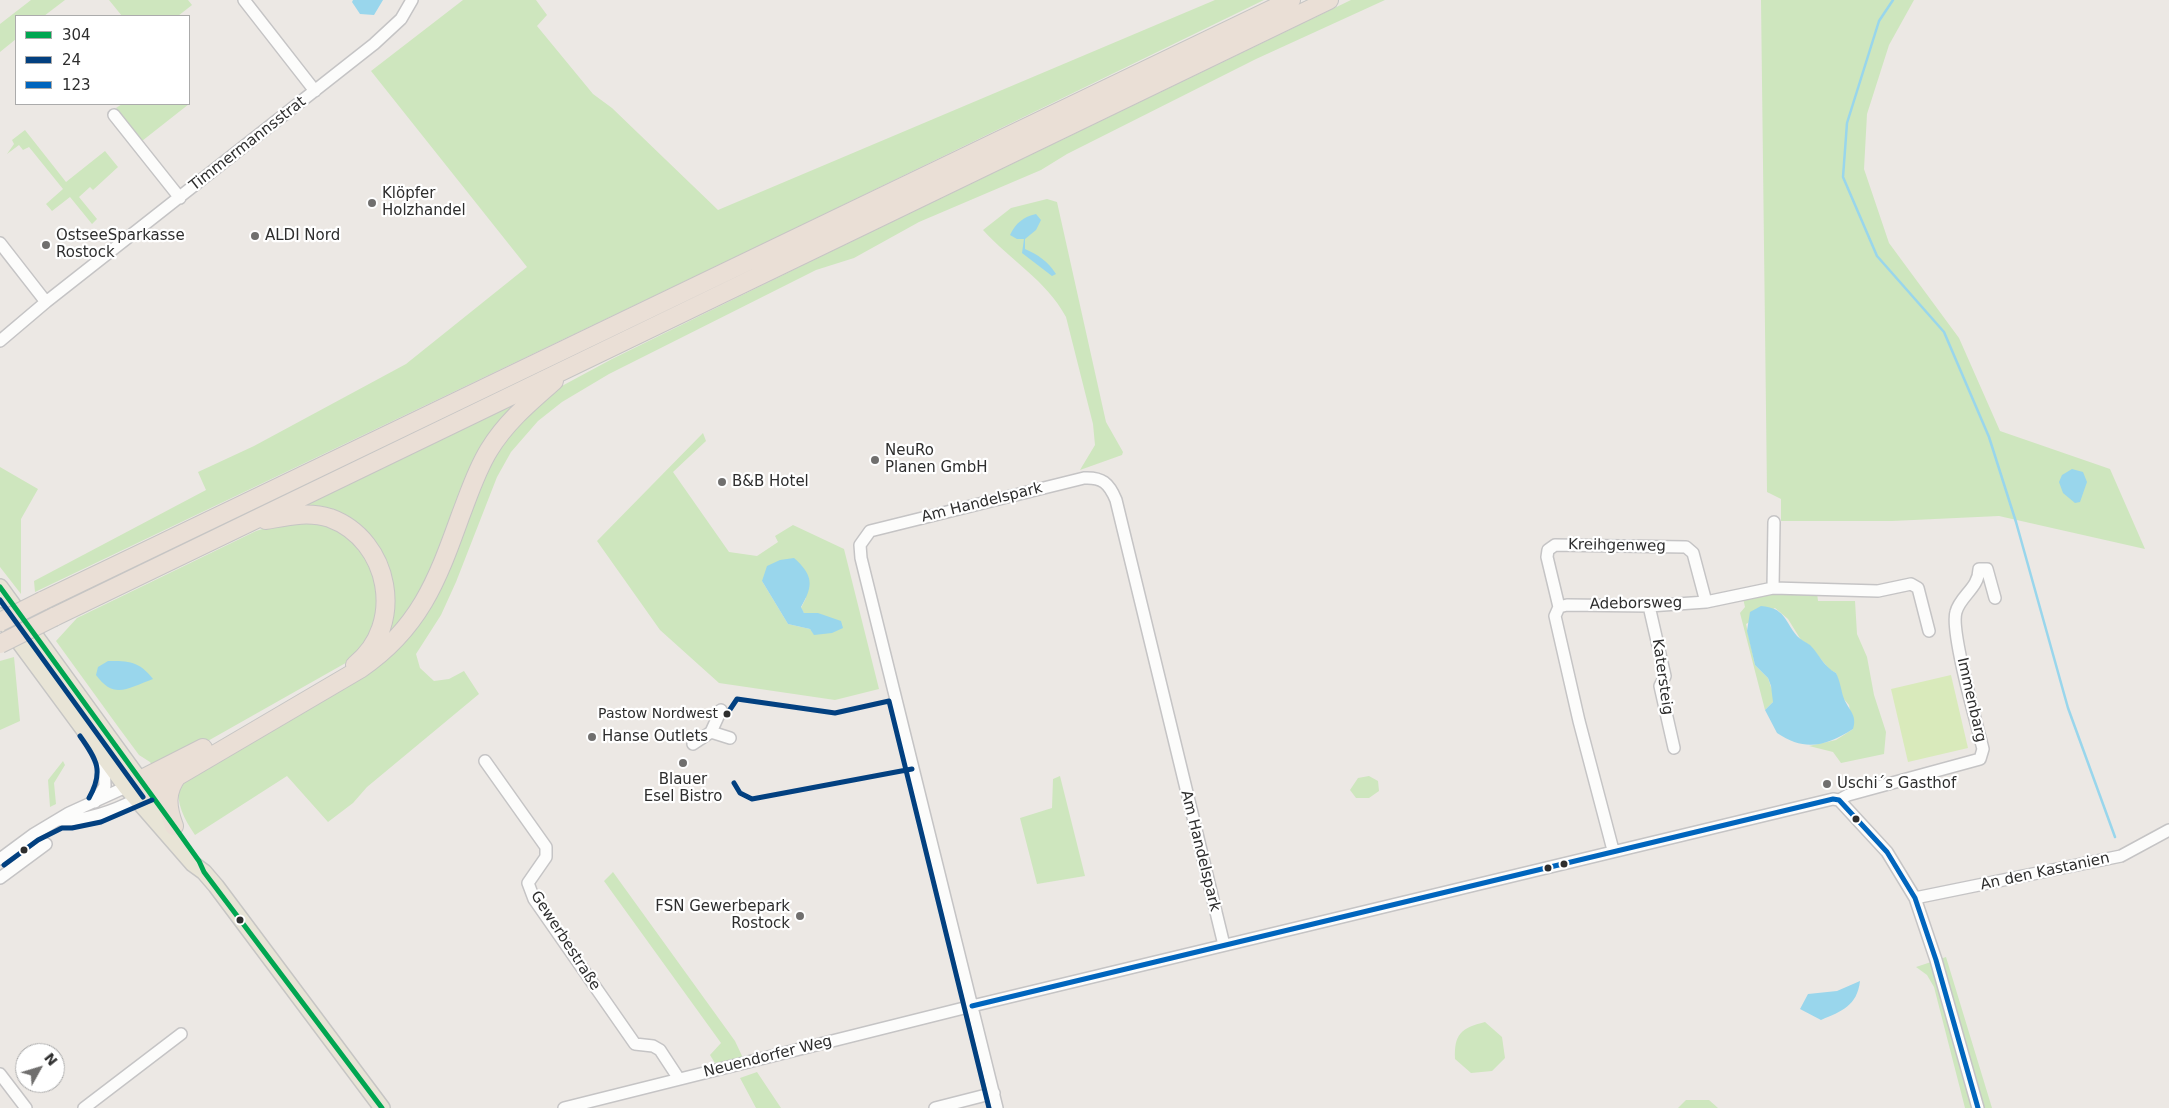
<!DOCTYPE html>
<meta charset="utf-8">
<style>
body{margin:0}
#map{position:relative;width:2169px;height:1108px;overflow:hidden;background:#ece8e4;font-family:"DejaVu Sans",sans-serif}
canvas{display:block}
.legend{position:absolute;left:15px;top:15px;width:175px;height:90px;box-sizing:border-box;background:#fff;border:1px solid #ababab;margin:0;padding:6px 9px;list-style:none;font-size:15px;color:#2e2e2e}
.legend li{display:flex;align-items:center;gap:10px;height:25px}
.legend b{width:25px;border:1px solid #ababab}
.north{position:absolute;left:15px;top:1043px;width:50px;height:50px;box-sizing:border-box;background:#fff;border:1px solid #ababab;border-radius:50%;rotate:51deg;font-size:14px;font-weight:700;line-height:20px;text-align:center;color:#2e2e2e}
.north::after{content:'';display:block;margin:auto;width:18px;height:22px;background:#706f6e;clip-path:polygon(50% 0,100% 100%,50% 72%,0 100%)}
</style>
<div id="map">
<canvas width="2169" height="1108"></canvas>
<ul class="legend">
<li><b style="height:6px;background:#00a651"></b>304</li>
<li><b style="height:6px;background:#024080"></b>24</li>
<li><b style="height:6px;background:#0065bd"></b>123</li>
</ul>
<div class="north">N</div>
</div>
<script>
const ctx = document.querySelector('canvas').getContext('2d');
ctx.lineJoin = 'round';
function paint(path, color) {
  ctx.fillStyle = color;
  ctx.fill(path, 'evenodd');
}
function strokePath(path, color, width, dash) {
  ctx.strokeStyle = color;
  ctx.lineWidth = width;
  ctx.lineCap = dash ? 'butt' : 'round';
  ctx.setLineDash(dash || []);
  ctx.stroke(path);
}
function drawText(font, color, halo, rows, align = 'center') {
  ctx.font = font + ' "DejaVu Sans",sans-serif';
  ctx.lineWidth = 4.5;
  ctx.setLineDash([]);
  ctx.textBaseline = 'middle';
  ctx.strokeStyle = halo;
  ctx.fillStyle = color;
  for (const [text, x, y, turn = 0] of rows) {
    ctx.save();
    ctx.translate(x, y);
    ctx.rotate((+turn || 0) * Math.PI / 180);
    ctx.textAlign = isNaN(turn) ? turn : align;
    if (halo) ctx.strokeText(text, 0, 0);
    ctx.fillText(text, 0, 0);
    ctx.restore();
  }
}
const green = new Path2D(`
 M31,0H65L44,16H16V39L0,52V24Z
 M109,0H188L192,5L178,16H122Z
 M463,0H536L547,15L537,26L593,94L612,108L718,210L1215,0H1264L771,240L35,592L34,581L206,490L198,472L254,446L406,364L527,267L371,71Z
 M1351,0H1385L1256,59L1067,154L1041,170L919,222L854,258L816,270L609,374L562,402L538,421L511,452L497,477L456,582L441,615L416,654L420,668L434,681L449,679L464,671L479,694L367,787L353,803L328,822L287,776L195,835C183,817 177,805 178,783L401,641L497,445L547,394L612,359L832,251Z
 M1761,0H1914L1889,45L1867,114L1864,169L1889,243L1959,338L2000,431L2110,469L2145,549L1999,516L1892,521H1781V499L1767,492Z
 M122,104H189L142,141L116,108Z
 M25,130L66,182L105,151L118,167L93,190L90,187L79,197L97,219L92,224L70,197L52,211L46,204L63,189L29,147L23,150L19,145L7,154L14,144L12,140Z
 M1047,199L1057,202L1106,422L1123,452L1122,455L1080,470L1095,445L1093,424L1066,317C1046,280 1010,260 983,230L1011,208Z
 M531,396L521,405L412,615L378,643L379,553L296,509Z
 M703,433L706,441L673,472L729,552L757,556L778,542L775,536L793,525L844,549L879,689L835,700L719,683L660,630L597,541ZM762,581L806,598L801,608L804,613H818L815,635L810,629L788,624Z
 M0,467L38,489L21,519V594L0,567Z
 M300,517L342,529L376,568L381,612L358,656L183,755L154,768L150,762L139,755L119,728L56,641L77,618L256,531Z
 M1773,592L1817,593L1818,601H1855L1857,634L1867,657L1874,695L1886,732L1884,754L1841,763L1833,752L1809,746L1836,740L1853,729L1849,705L1843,698L1836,673L1830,670L1809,645L1801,640L1788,619L1775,608L1746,624L1755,665L1768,678L1774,696L1773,702L1765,710L1740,613L1745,607L1743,598Z
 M14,657L20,721L0,730V661Z
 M63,761L65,765L54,783L56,804L50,807L48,780Z
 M1060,776L1085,876L1037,884L1020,818L1052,808L1053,779Z
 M1369,776L1378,781L1379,791L1369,798H1356L1350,790L1358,778Z
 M613,872L735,1041L743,1058L715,1063L710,1055L721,1043L604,881Z
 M1946,957L1992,1108H1965L1934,987L1927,975L1916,967Z
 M1485,1022L1502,1037L1505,1058L1492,1071L1471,1073L1455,1059C1454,1034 1461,1028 1485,1022Z
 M757,1072L781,1108H756L740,1078Z
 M1686,1100H1709L1718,1108H1678Z`);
const pitch = new Path2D(`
 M1951,675L1968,748L1908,762L1891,689Z`);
const water = new Path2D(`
 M353,0H383L374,15L360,14L352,2Z
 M1036,214L1041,220L1036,230L1025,239V249C1038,255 1048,261 1056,274L1052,276L1022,253L1024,239H1017L1010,235C1016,223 1023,217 1036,214Z
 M2072,469L2083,472L2087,482L2080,502L2075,503L2063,493L2059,482L2062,475Z
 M794,558C813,575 814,585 801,607L804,613H818L841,621L843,628L832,633L814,635L810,629L788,624L762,581L767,566L780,560Z
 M1761,606C1785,608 1784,620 1797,636C1801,640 1806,642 1810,645C1819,654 1824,667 1836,673C1840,681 1841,689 1843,696C1847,709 1858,714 1853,729C1826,746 1805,752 1777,733L1765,710L1773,702L1771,686L1768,678L1755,665L1747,631L1750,612Z
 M108,661C129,661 139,661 153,679C128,688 114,700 96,675L98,667Z
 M1860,981C1857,1006 1842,1011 1821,1020L1800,1009L1808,994L1837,991Z`);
const stream = new Path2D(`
 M1893,0L1879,21L1847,123L1843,177L1877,256L1944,332L1989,437L2016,522L2068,708L2115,837`);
const minor = new Path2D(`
 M244,0L315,91
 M114,115L180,198
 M0,243L46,302
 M0,341L46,302L374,44L401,19L412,0
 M1773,588L1774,522
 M1649,606L1665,676L1660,686L1674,748
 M1559,607L1547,557L1548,550L1555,545L1686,547L1693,553L1706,602
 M711,732L721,710
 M693,744L711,732L730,738
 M485,761L546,847V857L528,883L534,899L635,1044L653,1046L660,1050L679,1079
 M1839,800L1848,795L1980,759L1983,749C1977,725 1950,631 1956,612C1960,596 1979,588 1979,569H1987L1995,598
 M95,802L105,786L104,757
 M60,820C86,821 114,811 137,799
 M1613,850L1579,721L1555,616L1559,607L1567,605L1649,606L1706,602L1773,588L1878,591L1911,584L1918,588L1929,631
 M0,859L34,834L69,813L126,787
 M0,878L46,844
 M1915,898L2121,856L2169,830
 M0,1074L26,1108
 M84,1108L181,1034
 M564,1108L972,1006L1833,799L1839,800L1887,852L1915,898L1936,960L1978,1108
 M935,1108L994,1093
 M997,1108L861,558L860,545L870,531L1084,478C1102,477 1109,483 1116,500L1224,945`);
const major = new Path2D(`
 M0,587L171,823
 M0,616L126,787L193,864L204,872L216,886L382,1108`);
const highway = new Path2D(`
 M266,520C288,516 308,511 330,518C390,540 406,625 355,665
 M42,601L1291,0
 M54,617L1329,0
 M140,780L203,748
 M149,793L360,669C419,629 437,581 460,517C469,494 476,471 489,450C506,422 530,402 554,381
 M174,826C167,807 165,792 178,775`);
const highwayBridge = new Path2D(`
 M0,622L42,601
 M0,644L54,617`);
const bus1 = new Path2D(`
 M0,587L174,826L199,861L204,872L382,1108`);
const bus2 = new Path2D(`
 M0,600L143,797
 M727,714L737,699L835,713L889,701L989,1108
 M80,736C97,760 104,771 89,798
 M734,783L740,793L752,799L912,769
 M4,865L38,840L62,828H72L101,822L152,800`);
const bus3 = new Path2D(`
 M972,1006L1833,799L1839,800L1887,852L1915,898L1936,960L1978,1108`);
const markers = [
 [372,203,5,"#706f6e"],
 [255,236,5,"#706f6e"],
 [46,245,5,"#706f6e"],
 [875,460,5,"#706f6e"],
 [722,482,5,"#706f6e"],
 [727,714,4.5,"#2e2e2e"],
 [592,737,5,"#706f6e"],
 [683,763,5,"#706f6e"],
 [1827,784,5,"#706f6e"],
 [1856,819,4.5,"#2e2e2e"],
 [24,850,4.5,"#2e2e2e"],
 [1564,864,4.5,"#2e2e2e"],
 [1548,868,4.5,"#2e2e2e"],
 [800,916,5,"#706f6e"],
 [240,920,4.5,"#2e2e2e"]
];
const busNames = [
 ["Pastow Nordwest",718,714]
];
const streetNames = [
 ["Timmermannsstrat",248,144,-38],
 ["Am Handelspark",982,503,-14],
 ["Kreihgenweg",1617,546,1],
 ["Adeborsweg",1636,604,-1],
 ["Katersteig",1662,677,82],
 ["Immenbarg",1971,700,77],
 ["Am Handelspark",1200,851,76],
 ["An den Kastanien",2045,872,-12],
 ["Gewerbestraße",565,941,57],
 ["Neuendorfer Weg",768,1057,-14]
];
const poiNames = [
 ["Klöpfer",382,194],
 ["Holzhandel",382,211],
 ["OstseeSparkasse",56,236],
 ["Rostock",56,253],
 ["ALDI Nord",265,236],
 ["NeuRo",885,451],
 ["Planen GmbH",885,468],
 ["B&B Hotel",732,482],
 ["Hanse Outlets",602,737],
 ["Blauer",683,780,"center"],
 ["Esel Bistro",683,797,"center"],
 ["Uschi´s Gasthof",1837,784],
 ["FSN Gewerbepark",790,907,"right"],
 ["Rostock",790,924,"right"]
];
paint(green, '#cee6be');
paint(pitch, '#d9eabb');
paint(water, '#99d6ec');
strokePath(stream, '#99d6ec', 2.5);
strokePath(minor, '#c5c4c5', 14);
strokePath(major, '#c6c5c4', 18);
strokePath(highway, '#c6c5c4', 20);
strokePath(minor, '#fcfcfb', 11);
strokePath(major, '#e8e4d6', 15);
strokePath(highway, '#eadfd6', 18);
strokePath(highwayBridge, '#c6c5c4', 20, []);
strokePath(highwayBridge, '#eadfd6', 18);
strokePath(bus1, '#00a651', 5);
strokePath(bus2, '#024080', 5);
strokePath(bus3, '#0065bd', 5);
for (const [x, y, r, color] of markers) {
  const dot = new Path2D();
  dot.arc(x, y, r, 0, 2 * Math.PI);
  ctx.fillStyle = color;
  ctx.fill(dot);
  strokePath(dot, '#fff', 2);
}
drawText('14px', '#2e2e2e', '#fff', busNames, 'right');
drawText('15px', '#2e2e2e', '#fff', streetNames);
drawText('15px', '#2e2e2e', '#fff', poiNames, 'left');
</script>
